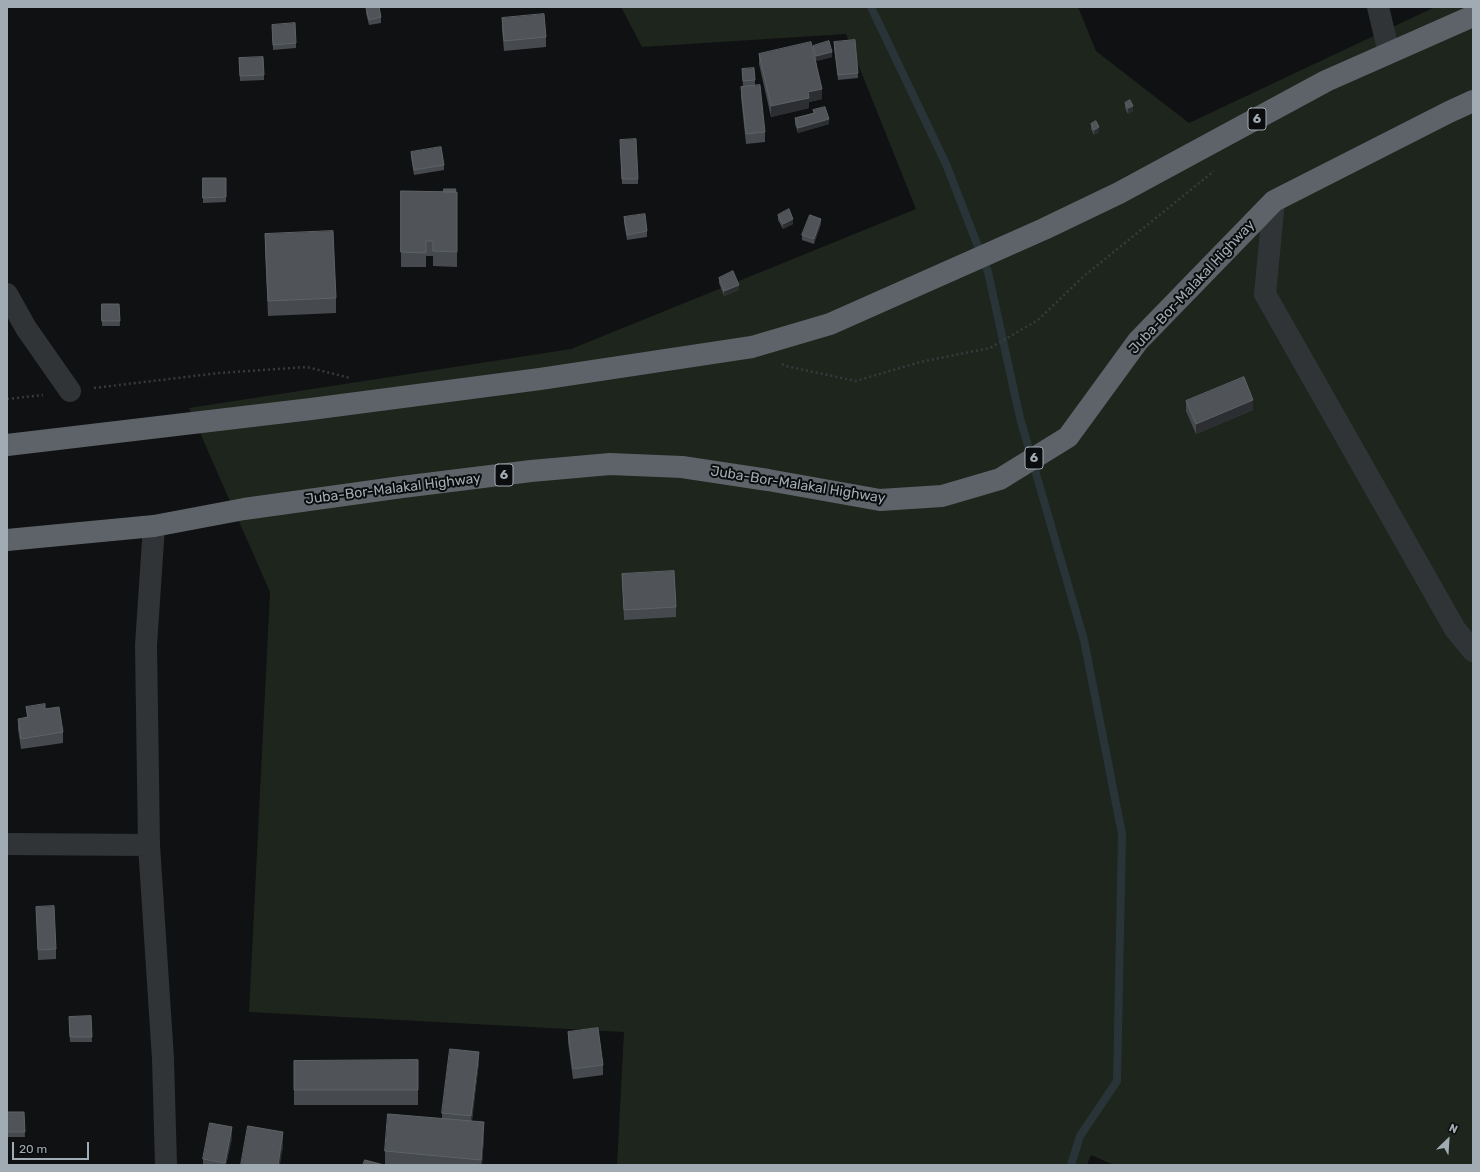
<!DOCTYPE html>
<style>
body{margin:0}
#map{position:relative;width:1480px;height:1172px;overflow:hidden;background:#101112;font-family:Rubik,sans-serif}
canvas{display:block}
.frame{position:absolute;inset:0;border:8px solid #a1abb3;pointer-events:none}
.north{position:absolute;left:1428px;top:1120px;width:40px;height:40px;-webkit-text-stroke:3px #0b0c0d;paint-order:stroke;rotate:25deg;font-size:11px;font-weight:700;line-height:16px;text-align:center;color:#a1abb3}
.north::after{content:'';display:block;margin:auto;width:14px;height:18px;background:#a1abb3;clip-path:polygon(50% 0,100% 100%,50% 72%,0 100%)}
.scale{position:absolute;left:12px;top:1142px;width:77px;height:18px;box-sizing:border-box;border:2px solid #a1abb3;border-top:0;padding-left:5px;font-size:12px;line-height:14px;white-space:nowrap;color:#a1abb3;-webkit-text-stroke:3px #0b0c0d;paint-order:stroke}
</style>
<div id="map">
<canvas width="1480" height="1172"></canvas>
<div class="frame"></div>
<div class="north">N</div>
<div class="scale">20 m</div>
</div>
<script>
const ctx = document.querySelector('canvas').getContext('2d');
ctx.lineJoin = 'round';
function paint(path, color) {
  ctx.fillStyle = color;
  ctx.fill(path, 'evenodd');
}
function strokePath(path, color, width, dash) {
  ctx.strokeStyle = color;
  ctx.lineWidth = width;
  ctx.lineCap = dash ? 'butt' : 'round';
  ctx.setLineDash(dash || []);
  ctx.stroke(path);
}
function drawText(font, color, halo, rows, align = 'center') {
  ctx.font = font + ' Rubik,sans-serif';
  ctx.lineWidth = 4;
  ctx.setLineDash([]);
  ctx.textBaseline = 'middle';
  ctx.strokeStyle = halo;
  ctx.fillStyle = color;
  for (const [text, x, y, turn = 0] of rows) {
    ctx.save();
    ctx.translate(x, y);
    ctx.rotate((+turn || 0) * Math.PI / 180);
    ctx.textAlign = isNaN(turn) ? turn : align;
    if (halo) ctx.strokeText(text, 0, 0);
    ctx.fillText(text, 0, 0);
    ctx.restore();
  }
}
const green = new Path2D(`
 M621,7H1078L1096,51L1189,123L1435,7H1473V1165H1114L1091,1155L1087,1165H617L624,1032L249,1012L270,592L189,408L571,349L916,209L846,34L642,47Z`);
const stream = new Path2D(`
 M871,7L946,164L988,272L1020,418L1084,640L1122,834L1117,1081L1080,1136L1071,1165`);
const path = new Path2D(`
 M782,364L785,366L856,381L920,362L990,348L1038,320L1084,276L1214,171
 M94,388L219,373L307,367L350,378
 M7,399L43,395`);
const minor = new Path2D(`
 M1378,7L1389,53
 M1274,201L1265,294L1455,629L1473,651
 M7,294L26,328L70,391
 M154,526L146,645L149,845L163,1059L166,1165
 M7,844L149,845`);
const highway = new Path2D(`
 M7,445L311,409L540,379L752,347L830,324L1044,229L1119,193L1326,81L1473,16
 M7,540L154,526L244,509L402,487L531,471L610,464L682,467L768,480L880,500L942,496L1000,479L1068,437L1138,341L1274,201L1449,112L1473,101`);
const wall = new Path2D(`
 M366,8L381,17V23L369,25L366,13Z
 M502,18L546,37V47L504,51L502,29Z
 M272,25L296,43V48L273,50Z
 M834,42L858,73V78L838,80L834,48Z
 M813,46L832,57L816,61L822,99L809,102V108L771,117L759,64V54L813,50Z
 M239,58L264,75V80L240,81Z
 M742,69L755,80V85L765,132V142L746,144L741,97V87L743,86Z
 M1125,103L1133,111L1128,114L1125,108Z
 M813,110L829,124L798,133L795,124V118L813,113Z
 M1091,124L1099,132L1094,135L1091,129Z
 M620,145L638,179V184H622Z
 M411,152L444,165V170L414,175L411,157Z
 M203,178H226V202L203,203Z
 M401,191L457,192V267L433,266V256H426V267H401Z
 M778,215L793,224L783,229L778,220Z
 M624,217L647,231V237L627,240L624,222Z
 M821,224L814,244L802,240V235Z
 M265,234L336,298V313L268,316L265,249Z
 M719,278L739,290L724,296L719,283Z
 M102,304H119L120,326H102Z
 M1186,401L1253,410L1196,434L1186,411Z
 M622,574L676,607V617L624,620Z
 M26,707L45,709L63,732V743L21,749L18,729V719L27,718Z
 M36,907L56,949V959L38,960Z
 M91,1016L92,1042H70L69,1017Z
 M568,1032L603,1065V1075L573,1079L568,1042Z
 M418,1060V1105H294V1061Z
 M479,1062L472,1121L484,1137L482,1165H385V1151L442,1119V1113Z
 M7,1112H24L25,1137H7Z
 M232,1138L226,1165H203V1159Z`);
const shadedWall = new Path2D(`
 M832,52V57L816,61V56Z
 M822,89V99L809,102V108L771,117V106L808,92Z
 M1133,106V111L1128,114V108Z
 M829,119V124L798,133V128Z
 M1099,127V132L1094,135V130Z
 M793,219V224L783,229V224Z
 M821,219V224L814,244V239Z
 M739,285V290L724,296V291Z
 M1253,400V410L1196,434V424Z
 M479,1052V1062L471,1126V1116Z
 M484,1122V1137L482,1165H481Z
 M232,1127V1138L226,1165H225Z
 M283,1132V1147L280,1165H278Z`);
const building = new Path2D(`
 M371,7H379L381,17L369,20L366,8Z
 M544,14L546,37L504,41L502,18Z
 M295,23L296,43L273,45L272,25Z
 M855,40L858,73L838,75L834,42Z
 M829,41L832,52L816,56L813,46Z
 M811,42L822,89L808,92L809,98L771,106L759,54Z
 M263,57L264,75L240,76L239,58Z
 M754,68L755,80L743,81L742,69Z
 M760,85L765,132L746,134L741,87Z
 M1130,100L1133,106L1128,108L1125,103Z
 M825,107L829,119L798,128L795,118L815,113L813,110Z
 M1096,121L1099,127L1094,130L1091,124Z
 M636,139L638,179H622L620,140Z
 M441,147L444,165L414,170L411,152Z
 M203,178H226V197L203,198Z
 M444,189H456L455,192H444Z
 M401,191L457,192V252L433,251V241H426V253L401,252Z
 M789,209L793,219L783,224L778,215Z
 M645,214L647,231L627,235L624,217Z
 M810,215L821,219L814,239L802,235Z
 M333,231L336,298L268,301L265,234Z
 M733,271L739,285L724,291L719,278Z
 M102,304H119L120,321H102Z
 M1244,377L1253,400L1196,424L1186,401Z
 M674,571L676,607L624,610L622,574Z
 M45,704V709L59,707L63,732L21,739L18,719L28,717L26,707Z
 M54,906L56,949L38,950L36,907Z
 M91,1016L92,1037H70L69,1017Z
 M598,1028L603,1065L573,1069L568,1032Z
 M450,1049L479,1052L471,1116L442,1113Z
 M418,1060V1090H294V1061Z
 M7,1112H24L25,1132H7Z
 M388,1114L484,1122L481,1160L385,1151Z
 M210,1123L232,1127L225,1163L203,1159Z
 M248,1126L283,1132L278,1165H241Z
 M365,1160L384,1165H363Z`);
const shields = [
 [1257,119,18],
 [1034,458,18],
 [504,475,18]
];
const shieldNames = [
 ["6",1257,119],
 ["6",1034,458],
 ["6",504,475]
];
const streetNames = [
 ["Juba-Bor-Malakal Highway",1192,287,-47],
 ["Juba-Bor-Malakal Highway",798,485,9],
 ["Juba-Bor-Malakal Highway",393,489,-7]
];
paint(green, '#1d251d');
strokePath(stream, '#293438', 8);
strokePath(path, '#373b3e', 2.5, [2, 3]);
strokePath(minor, '#313437', 22);
strokePath(highway, '#5d6368', 22);
paint(wall, '#46494d');
paint(shadedWall, '#2c2e31');
paint(building, '#505458');
strokePath(building, '#5c6266', 1);
for (const [x, y, w] of shields) {
  const box = new Path2D();
  box.roundRect(x - w / 2, y - 11, w, 22, 3);
  ctx.fillStyle = '#0b0c0d';
  ctx.fill(box);
  strokePath(box, '#a1abb3', 1);
}
drawText('bold 13px', '#a1abb3', null, shieldNames);
drawText('14px', '#a1abb3', '#0b0c0d', streetNames);
</script>
